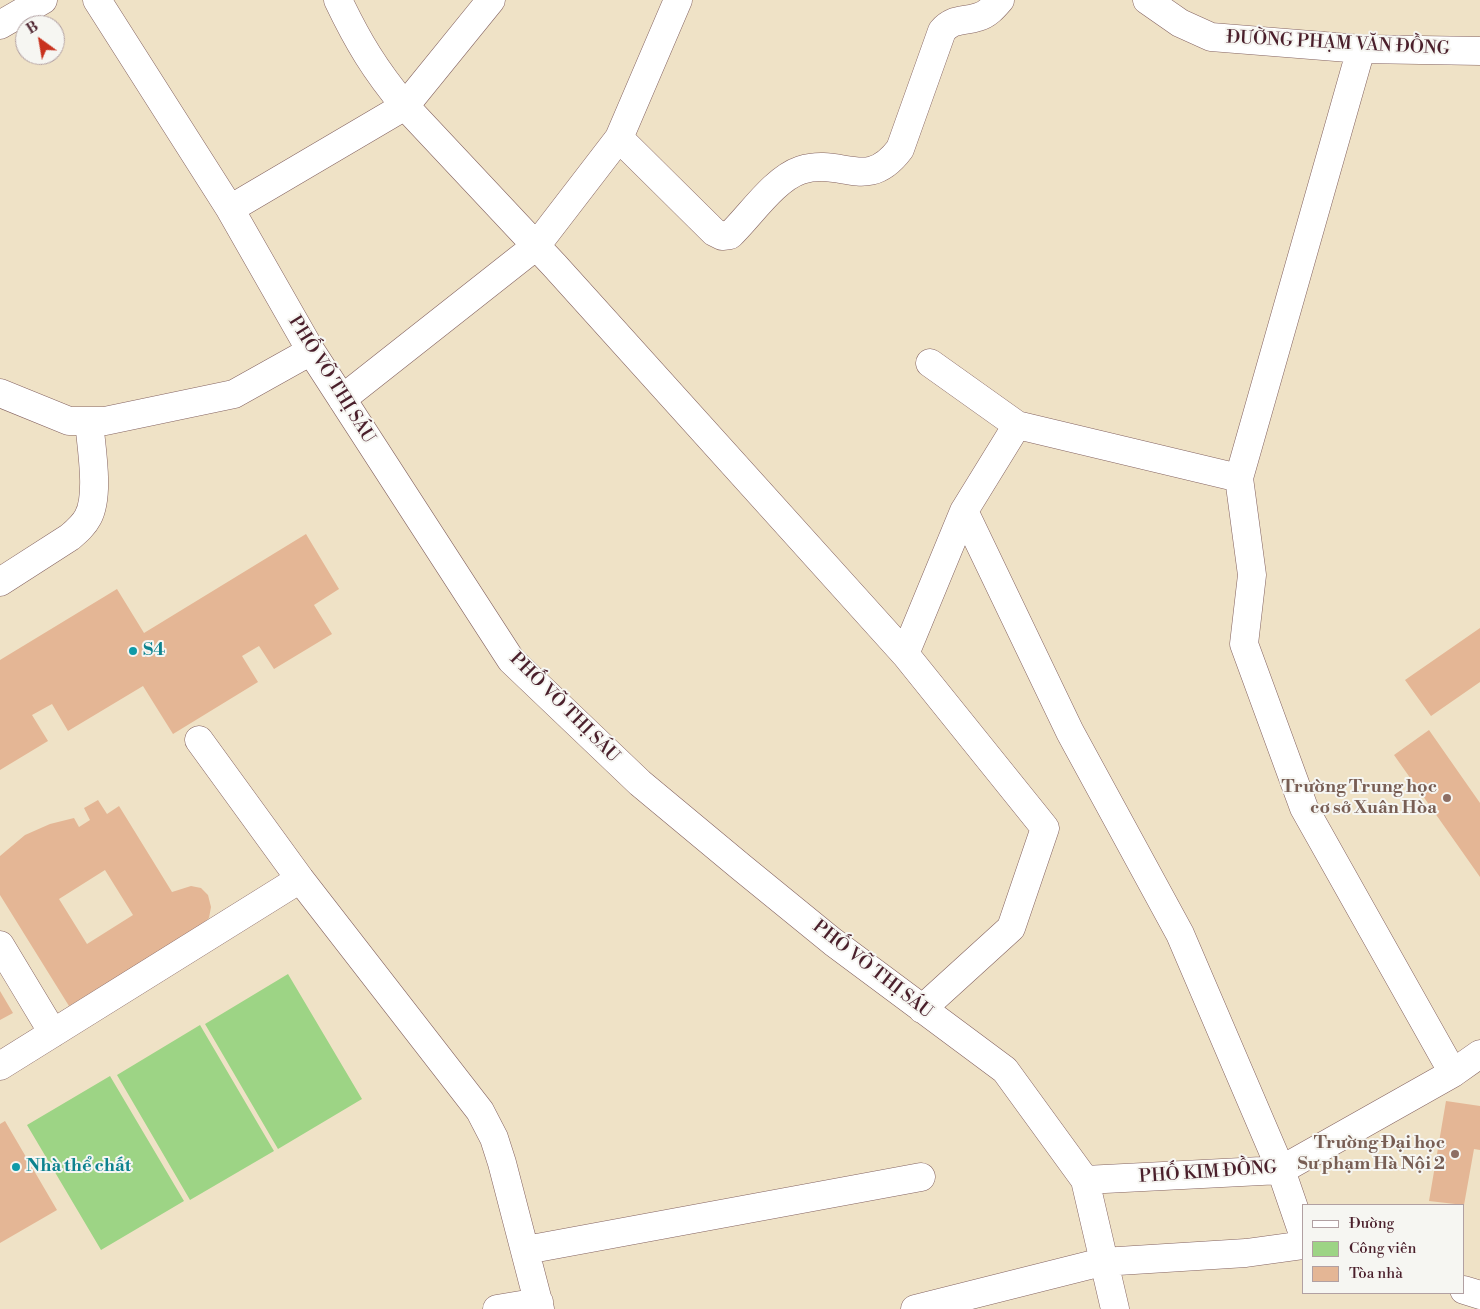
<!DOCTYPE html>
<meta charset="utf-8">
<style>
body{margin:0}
#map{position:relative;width:1480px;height:1309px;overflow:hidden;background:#efe2c6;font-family:"Libre Bodoni",serif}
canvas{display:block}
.legend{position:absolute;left:1302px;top:1204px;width:162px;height:90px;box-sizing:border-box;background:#f6f6f2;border:1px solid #b1a0a2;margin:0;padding:6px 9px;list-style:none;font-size:15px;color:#4a1f2b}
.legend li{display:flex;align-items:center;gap:10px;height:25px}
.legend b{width:25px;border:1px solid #b1a0a2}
.north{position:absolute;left:15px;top:15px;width:50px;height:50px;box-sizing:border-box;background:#f6f6f2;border:1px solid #b1a0a2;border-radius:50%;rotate:328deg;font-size:14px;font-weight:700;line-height:20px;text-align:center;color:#4a1f2b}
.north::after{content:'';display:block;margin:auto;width:18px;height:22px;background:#c8321e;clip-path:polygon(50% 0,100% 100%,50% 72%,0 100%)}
</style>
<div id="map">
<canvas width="1480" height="1309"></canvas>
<ul class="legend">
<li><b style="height:6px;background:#fff"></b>Đường</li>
<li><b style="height:14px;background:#9dd485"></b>Công viên</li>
<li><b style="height:14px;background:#e4b695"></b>Tòa nhà</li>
</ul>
<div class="north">B</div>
</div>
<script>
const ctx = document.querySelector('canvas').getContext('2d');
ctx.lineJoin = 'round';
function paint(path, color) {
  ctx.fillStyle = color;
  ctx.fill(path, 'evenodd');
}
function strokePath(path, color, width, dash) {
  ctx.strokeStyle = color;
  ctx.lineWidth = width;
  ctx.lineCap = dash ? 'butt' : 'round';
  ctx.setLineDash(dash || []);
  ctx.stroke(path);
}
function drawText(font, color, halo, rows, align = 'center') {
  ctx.font = font + ' "Libre Bodoni",serif';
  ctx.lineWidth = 4;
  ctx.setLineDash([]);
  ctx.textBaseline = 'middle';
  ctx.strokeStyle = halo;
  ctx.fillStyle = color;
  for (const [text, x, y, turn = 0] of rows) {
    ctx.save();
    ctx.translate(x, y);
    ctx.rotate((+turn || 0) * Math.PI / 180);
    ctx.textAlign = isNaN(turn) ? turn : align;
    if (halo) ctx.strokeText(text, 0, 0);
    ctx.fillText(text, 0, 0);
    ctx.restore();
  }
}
const green = new Path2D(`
 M288,974L362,1099L278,1149L205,1024Z
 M200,1025L274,1151L190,1200L117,1075Z
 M110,1076L184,1201L101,1250L27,1125Z`);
const building = new Path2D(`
 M306,534L339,589L314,605L332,634L274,669L259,646L242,656L258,682L173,734L143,686L68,731L52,704L32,715L48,741L0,770V660L117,589L144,633Z
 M1480,628V682L1431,716L1405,680Z
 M1429,730L1480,803V877L1394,755Z
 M98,800L107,814L119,806L172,892L191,886L201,888L208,895L211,907L209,918L200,926L69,1006L0,895V856L25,835L50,824L74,818L79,827L90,820L84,808ZM105,870L133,915L87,944L59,899Z
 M0,991L13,1013L0,1020Z
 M1446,1101L1480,1106V1150L1474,1149L1464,1205L1429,1201Z
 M5,1121L57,1210L0,1243V1124Z`);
const minor = new Path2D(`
 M97,0L230,209L311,351L511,660L640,783L741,867L833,942L1005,1070L1085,1180L1115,1309
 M338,0C358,42 375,70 405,106L491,0
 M1147,0L1180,23L1211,37L1361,49L1480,51
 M0,25L43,0
 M1361,49L1239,478L1252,575L1244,644L1304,808L1453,1073
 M619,138L714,232L722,236L730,235C750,216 774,179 801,170C842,157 867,193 900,149L942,31C953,18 963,22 978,17C987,15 994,7 1000,0
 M230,209L405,106L555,266L905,654L1045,828L1011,928L922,1009
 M930,363L1017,425L1239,478
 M0,393L69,421H105L234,394L311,351
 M342,399L536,246L619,138L678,0
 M964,511L1070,732L1180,934L1281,1170L1304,1237
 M0,582L70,537C77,531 84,525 88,517C100,495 91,446 89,421
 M905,654L964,511L1017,425
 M199,740L300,879L480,1111L494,1138L502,1163L540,1309
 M0,945L53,1033
 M0,1066L300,879
 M1085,1180L1281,1170L1453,1073L1480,1054
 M526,1250L921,1177
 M1464,1290L1480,1295
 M497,1309L539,1302
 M915,1309L1102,1262L1246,1253L1304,1245`);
const markers = [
 [133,651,5,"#0f9aa8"],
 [1447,798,5,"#8d6e63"],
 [1455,1154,5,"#8d6e63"],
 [16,1167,5,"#0f9aa8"]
];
const streetNames = [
 ["ĐƯỜNG PHẠM VĂN ĐỒNG",1338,44,3],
 ["PHỐ VÕ THỊ SÁU",331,380,58],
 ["PHỐ VÕ THỊ SÁU",564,708,45],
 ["PHỐ VÕ THỊ SÁU",872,970,38],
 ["PHỐ KIM ĐỒNG",1208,1173,-4]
];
const cultureNames = [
 ["S4",143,651],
 ["Nhà thể chất",26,1167]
];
const educationNames = [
 ["Trường Trung học",1437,788],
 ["cơ sở Xuân Hòa",1437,809],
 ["Trường Đại học",1445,1144],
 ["Sư phạm Hà Nội 2",1445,1165]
];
paint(green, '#9dd485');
paint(building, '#e4b695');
strokePath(minor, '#846361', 29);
strokePath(minor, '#fff', 28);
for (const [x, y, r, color] of markers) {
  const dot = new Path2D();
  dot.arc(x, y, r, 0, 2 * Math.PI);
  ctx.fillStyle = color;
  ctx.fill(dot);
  strokePath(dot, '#f6f6f2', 2);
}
drawText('18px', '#4a1f2b', '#f6f6f2', streetNames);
drawText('bold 18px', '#0d838f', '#f6f6f2', cultureNames, 'left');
drawText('bold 18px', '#785e54', '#f6f6f2', educationNames, 'right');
</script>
